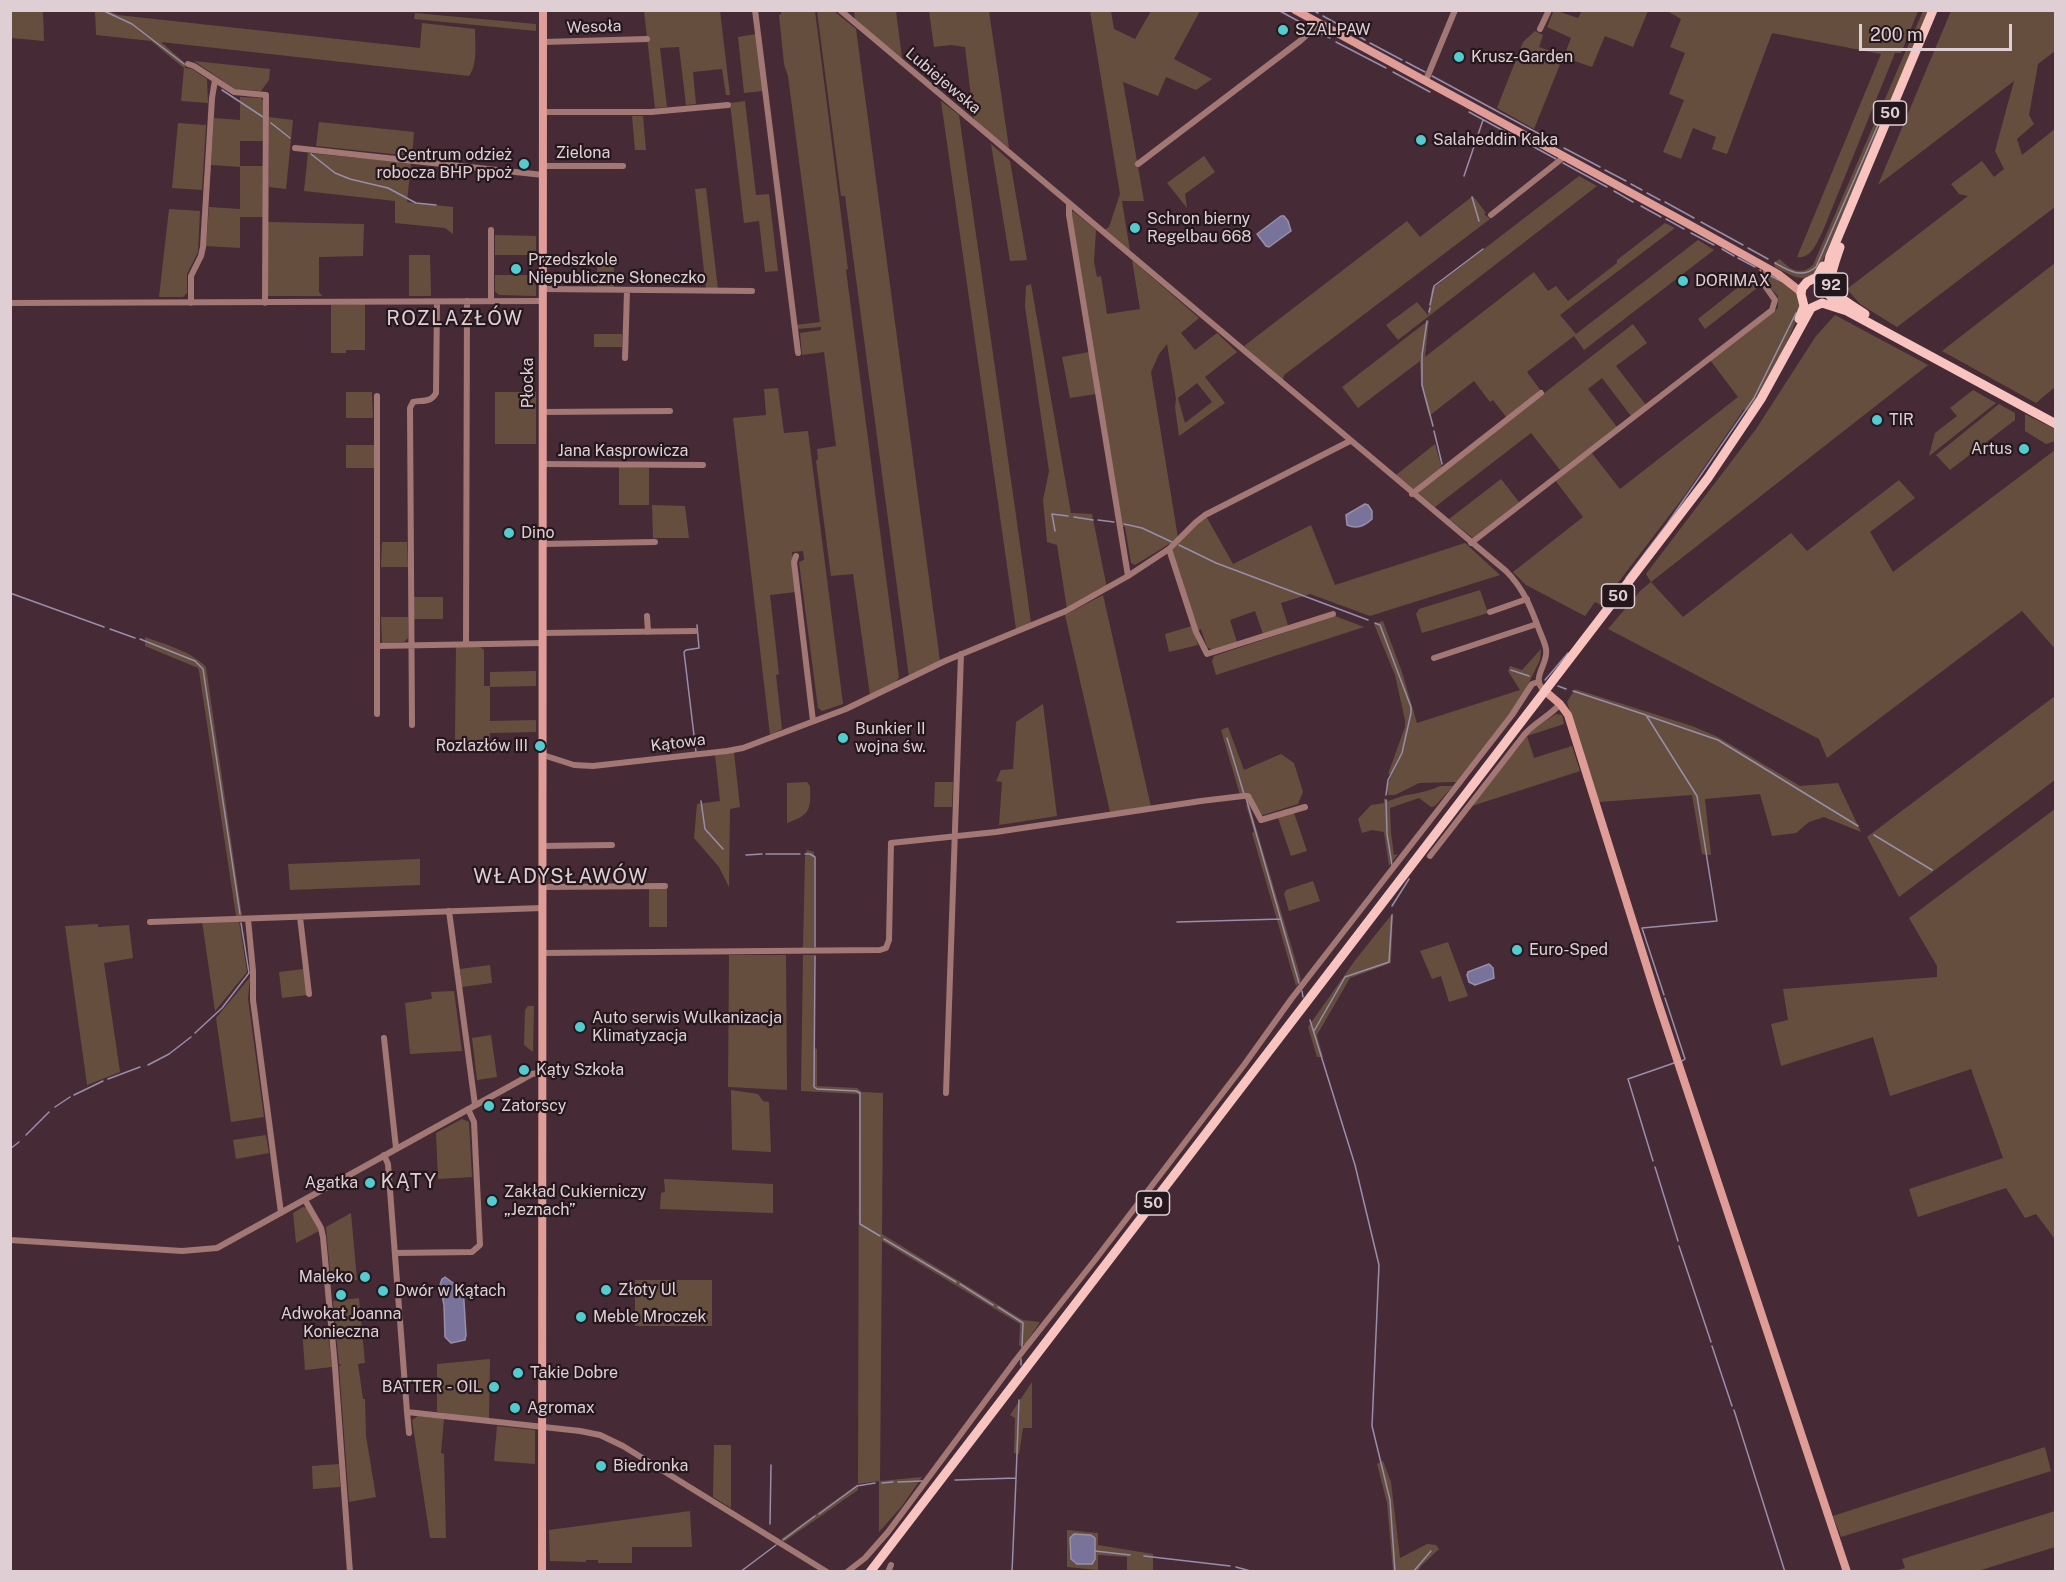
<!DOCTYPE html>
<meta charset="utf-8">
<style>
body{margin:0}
#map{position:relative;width:2066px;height:1582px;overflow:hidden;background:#462b36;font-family:"Public Sans",sans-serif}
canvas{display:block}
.frame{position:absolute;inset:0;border:12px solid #e0ced5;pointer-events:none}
.scale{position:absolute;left:1859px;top:24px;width:153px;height:27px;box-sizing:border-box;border:3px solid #e0ced5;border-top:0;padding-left:8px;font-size:18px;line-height:21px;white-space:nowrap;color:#e0ced5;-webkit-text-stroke:4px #24181d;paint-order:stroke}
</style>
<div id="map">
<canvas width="2066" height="1582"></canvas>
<div class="frame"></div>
<div class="scale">200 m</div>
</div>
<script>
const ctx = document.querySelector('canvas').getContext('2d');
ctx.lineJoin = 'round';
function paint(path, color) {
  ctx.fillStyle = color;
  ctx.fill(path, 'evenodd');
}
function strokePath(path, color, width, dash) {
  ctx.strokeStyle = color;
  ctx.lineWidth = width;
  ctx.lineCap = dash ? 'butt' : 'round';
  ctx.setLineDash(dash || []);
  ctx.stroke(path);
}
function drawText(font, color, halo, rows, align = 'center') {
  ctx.font = font + ' "Public Sans",sans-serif';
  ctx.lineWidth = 4.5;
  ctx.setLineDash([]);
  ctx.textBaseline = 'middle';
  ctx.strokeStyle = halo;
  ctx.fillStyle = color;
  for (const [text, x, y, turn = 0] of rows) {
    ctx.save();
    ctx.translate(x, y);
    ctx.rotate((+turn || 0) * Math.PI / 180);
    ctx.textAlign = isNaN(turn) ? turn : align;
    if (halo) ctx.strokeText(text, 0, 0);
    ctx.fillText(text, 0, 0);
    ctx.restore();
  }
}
const green = new Path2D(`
 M1554,10L1578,18L1582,11H1648L1633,47L1605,36L1592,67L1563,57L1534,129L1497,108L1523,42L1535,31L1543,35L1539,47L1564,56L1571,38L1547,27Z
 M10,11H43L44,41L11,38Z
 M95,11H108L118,15L420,48L422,23L475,29C475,43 478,64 469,76L161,42L185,63V68L192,69L207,79L208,103L181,101L184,68L151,41L96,35Z
 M644,11H720L730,95H726L722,69L693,72L696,104L686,105L679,47L660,48L667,107L655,108Z
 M781,11H815L848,269L846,270L899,677L896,682L870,695L853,574L831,576L816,461L818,459L817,449L836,446L824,352L802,355L800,333L821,330V327L797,329L796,325L820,322L788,76L784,64L779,15L781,14Z
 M817,11H834L856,29L940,661L909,677L845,196H841Z
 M854,11H896L902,58L855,21Z
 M929,11H989L1009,148L974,121L965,47L951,45L934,47Z
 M1090,11H1111L1114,29L1135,39L1151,11H1200L1174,59L1212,79L1196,90L1166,77L1158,96L1123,82L1144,201H1122L1130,251L1104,230L1109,227L1120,194Z
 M1667,11H1918L1901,53H1895L1822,233C1816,244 1811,259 1797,257L1881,54L1772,33L1727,154L1712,149L1716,137L1693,128L1681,159L1663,152L1684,100L1669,94L1685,53L1670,47L1681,19Z
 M1923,11H1929L1825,256C1810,286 1801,281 1775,267L1774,262L1780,259C1790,270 1801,276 1813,265Z
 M1951,11H2055V51L2038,64L2029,115L2034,124L2017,139L2022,155L2055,129V207L1897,327L1860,304L1847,289L1968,196L1959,194L1951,184L1982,161L1994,177L2004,169L1995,151L2014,81L1878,185Z
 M415,13L536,24V31L414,19Z
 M756,34L763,91L744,93L738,37Z
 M194,61L270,69L269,80L261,91L235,89Z
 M240,97L261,98L265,103V141H240V166H264V217H240V248L206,246L209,207L240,209V167L211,165L214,118L240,120Z
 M745,101L756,195L769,194L778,271L765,272L759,221L744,223L730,103Z
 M941,101L959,115L1026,586L1031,623L1016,629Z
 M632,116H643L646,150H635Z
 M269,117L293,120L286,189L269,187Z
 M319,122L414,132L412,156L316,146Z
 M178,123L206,125L202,190L172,188Z
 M991,144L1010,161L1027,260L1010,261Z
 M308,153L411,163L407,202L453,207V234L445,228L395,223V201L304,191Z
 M1204,156L1215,172L1185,194L1187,208L1167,183Z
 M1579,176L1597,186L1398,340L1386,325L1417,302L1428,315L1432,289Z
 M706,188L718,289H706L695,189Z
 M1473,196L1486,213L1484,214L1490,219L1284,375L1283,380L1244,346L1407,221L1420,237Z
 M169,209L200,211L198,252L187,274V293L183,297H159Z
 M1073,211L1096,230L1094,262L1097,277L1101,276L1107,314L1140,309L1132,260L1199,318L1181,333L1195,350L1217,333L1237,352L1205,377L1225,403L1179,436L1175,407L1176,399L1167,344L1159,354L1151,372L1178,538L1172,544H1169L1135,565L1131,563L1125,527L1121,526L1070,216ZM1197,383L1212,402L1185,423L1178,398Z
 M268,222L364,224L363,256L319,257V292L322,296H267Z
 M1665,223L1675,228L1560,315L1576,334L1698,240L1714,250L1584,350L1574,336L1527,372L1541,391L1507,418L1493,400L1490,402L1474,381L1429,416L1421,384L1420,361L1358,408L1342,387L1429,320L1425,357L1534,272L1548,291L1556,286L1568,301L1617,263V260Z
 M495,235L536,236V255H495Z
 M597,254H614V287H597Z
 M409,255H430L431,296H409Z
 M2055,263V387L2036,403L1942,351Z
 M1771,274C1782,281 1798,287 1800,302C1802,322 1761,391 1749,412L1744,409L1685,495L1601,605L1595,602L1585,616L1526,585L1513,572L1583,517L1555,480L1591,452L1620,489L1738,397L1710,360L1778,308V296L1765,282L1767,275Z
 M495,275H536V296L499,295L495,291Z
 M1751,277L1754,285L1757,288L1705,329L1698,319Z
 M1031,284L1071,513L1092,514L1107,588L1067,609L1057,545L1047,542L1043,500L1049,471L1025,307L1026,286Z
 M365,304V350H346V353H331V305Z
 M1835,315L1928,365L1651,582L1683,617L1791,533L1807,551L1899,480L1915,498L1870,532L1893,572L2055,450L2056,650L2022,611L1827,758L1819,739L1608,629L1641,590L1651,582L1646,574L1756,429L1816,336Z
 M1633,324L1647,343L1616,366L1646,405L1631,416L1602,378L1588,389L1617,427L1560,470L1531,433L1435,507L1417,492Z
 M594,334H622V347H594Z
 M1089,352L1096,394L1070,398L1062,357Z
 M778,388L784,433L808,431L843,704L822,711L818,708L799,562L804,560L803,551L792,552L796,592L770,595L779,674L776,675L782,729L770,735L733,418L766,415L764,389Z
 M1973,390L1996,403L1929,456L1935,433L1957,416L1950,408Z
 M346,392H372L373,418H346Z
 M495,392H536V444H495Z
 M1999,404L2015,413V420L1950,470L1936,455Z
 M2025,414L2055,429V441L2046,444L2025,431Z
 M1435,444L1442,468L1416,489H1413L1396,475Z
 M346,445H374V468H346Z
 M619,467L649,468V505H619Z
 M1501,479L1519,502L1473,538L1449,519Z
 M652,505L685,506L689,538H653Z
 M1206,516L1233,564L1311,525L1335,585L1465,543L1500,575L1370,616L1310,594L1281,603L1288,625L1263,634L1255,611L1230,620L1237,642L1212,650L1207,647L1201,629L1197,631L1171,550Z
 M382,542H407L408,567H381Z
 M1480,590L1488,613L1422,633L1416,614L1419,609Z
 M1103,595L1151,807L1110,812L1065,615Z
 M414,597H443V619H414Z
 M1335,616L1364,627L1216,675L1212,661L1214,656Z
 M381,617H408V638L404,642L382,643Z
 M1383,621L1402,672L1417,723L1520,690L1508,671L1510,666L1522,670L1541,649L1540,660L1520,701L1456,782L1419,783L1395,795H1388L1387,786L1392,774H1388L1405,727V720L1395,675L1374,624Z
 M1192,626L1198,645L1169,652L1165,634Z
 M145,637C164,644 191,651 206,667L242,916H236L199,671L198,668L145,646Z
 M456,647H480L484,650V686H490V672L536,671V686L490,687V721L536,720V732L490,733V745L455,740Z
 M1575,689L1692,726L1718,737L1800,786L1838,783L1861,832L1824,817L1809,822L1796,833L1772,836L1760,794L1705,799L1711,855L1702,854L1692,795L1599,802L1567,702Z
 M2055,696V780L1899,897L1867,837Z
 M1043,704L1057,816L999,825L1002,782L996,781L1001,770L1013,769L1016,722Z
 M1556,714L1562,715L1564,724L1527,736L1534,758L1572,746L1580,771L1472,806L1527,736L1537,726Z
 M1228,727L1244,770L1281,754L1294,763L1303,792L1298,804L1260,816L1250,796L1240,795L1221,730Z
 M734,752L740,807L730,809L729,887L719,867L694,838L697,804L720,801L715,755Z
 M807,782L810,786C811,810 810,815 787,823V783Z
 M935,782H953L952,807H934Z
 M1440,786H1453L1435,806L1431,807L1419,798L1390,808L1391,833L1394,855L1398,854L1389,866L1384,832L1372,830L1362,833L1358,819L1371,805L1384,803V798L1388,801C1395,799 1401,796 1407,795C1419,793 1429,791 1440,786Z
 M1249,804L1297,965L1301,980L1296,986L1252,833L1254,832L1246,805Z
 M2055,809V1239L2036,1214L2025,1218L2006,1188L1918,1217L1909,1189L2003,1158L1971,1069L1890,1096L1873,1037L1781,1066L1771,1024L1788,1020L1783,989L1937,977V966L1909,918Z
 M1294,813L1307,851L1291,856L1278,818Z
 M807,850L814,852V947L803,948L805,857Z
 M420,859V885L290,890L288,864Z
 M1313,881L1320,901L1289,911L1284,894L1286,890Z
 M649,888H667V927H649Z
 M1393,913L1391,963L1350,978L1317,1035L1323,1057H1317L1308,1027L1356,959Z
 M202,921H239L247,972L215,1011Z
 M98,924V927L129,925L133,958L104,963L120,1072L87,1085L65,926Z
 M1448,942L1468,996L1449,1002L1441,976L1432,979L1420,951Z
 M729,955H786L787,1090L728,1087Z
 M803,955H814V1048L817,1049V1086L857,1088L862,1092L883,1093L882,1234L1023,1320L1040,1322L1025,1344L1019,1346L1020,1324L882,1241L880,1481L922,1477L902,1506L879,1532V1481L858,1484V1490L785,1541L781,1539L858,1484L859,1096L858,1094L801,1091Z
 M490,965L492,983L462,987L460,969Z
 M304,969L307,995L282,998L279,972Z
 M250,977L248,999L264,1117L231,1122L216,1018Z
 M454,991L462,1051L410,1054L405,1003L432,999L431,992Z
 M528,1006H534L533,1052L524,1045L525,1010Z
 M491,1035L497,1077L477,1080L472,1038Z
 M731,1090L758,1094L763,1101L769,1102L771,1152L732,1150Z
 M462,1119L469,1122L472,1177L438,1179L436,1133Z
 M266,1135L269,1153L236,1159L233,1140Z
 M664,1179L773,1184V1213L660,1209L661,1193L665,1192Z
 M303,1207L308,1208L319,1231L296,1243L293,1213Z
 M351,1213L357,1280L331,1282L326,1227Z
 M712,1280V1326H635V1280Z
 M359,1298L365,1363L358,1364L363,1399H365L366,1436L376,1497L349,1502L339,1366L342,1365L339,1364L333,1301Z
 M327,1326L332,1367L305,1370L302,1328Z
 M490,1359L489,1419L437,1412V1364Z
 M1032,1382V1428H1023L1019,1454L1014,1453L1015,1418L1010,1415Z
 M418,1416L444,1419L441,1453L444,1454L446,1538H430L412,1420Z
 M497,1426L535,1430V1464L494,1461Z
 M714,1445H731V1508L713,1497Z
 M2045,1447L2051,1471L1841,1537L1833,1516Z
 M1383,1461L1391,1482L1400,1558L1427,1544L1436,1545L1439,1549L1421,1566L1418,1571H1393L1387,1503L1377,1464Z
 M339,1464L340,1487L313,1489L312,1466Z
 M690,1511L692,1547H632V1563H598V1560H586V1562L550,1561L549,1530Z
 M2055,1511V1547L1978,1571H1894L1905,1568L1902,1559Z
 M1067,1530L1098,1533V1545L1153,1554V1571H1127V1557L1098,1555V1570L1067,1567Z`);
const water = new Path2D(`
 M1281,216H1284L1288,221L1291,231L1269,247L1266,246L1257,234Z
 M1365,504L1368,505L1372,511V519C1365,526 1356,529 1347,525L1346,515Z
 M1489,964L1493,968L1494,978L1475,985L1469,982L1467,975L1468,972Z
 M445,1277L453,1283L463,1285L466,1335L465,1340L451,1343L445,1337L444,1305L440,1285L442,1279Z
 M1074,1534L1091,1535L1095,1538V1559L1092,1564H1077L1071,1559L1070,1538Z`);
const stream = new Path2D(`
 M102,10L132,24L184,64
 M1278,10L1311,28
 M1313,10L1318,13
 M1323,16L1343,27
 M1348,30L1365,40
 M1318,32L1330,38
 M1336,42L1386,68
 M1370,43L1402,60
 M1406,62L1425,72
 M1393,72L1430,92
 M1432,76L1558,144
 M222,90L263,117
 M1469,112L1515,137
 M271,123L290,138
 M1523,141L1556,159
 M1564,148L1600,167
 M311,154L335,173L350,179L388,188L416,203L436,205
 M1563,163L1607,187
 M1605,170L1626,181
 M1464,176L1483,120
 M1631,184L1642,190
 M1614,191L1633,202
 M1647,193L1660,200
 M1472,197L1479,221
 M1665,202L1694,218
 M1641,206L1661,217
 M1666,219L1684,229
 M1701,222L1743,245
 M1691,233L1714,245
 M1748,248L1768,259
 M1722,249L1734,256
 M1738,258L1755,267
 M1775,263C1789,271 1802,279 1816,267L1878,125
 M1760,270L1761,271
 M1769,275L1781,281
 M1430,305L1434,286L1483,249
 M1429,312L1430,308
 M1427,321L1422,355V385L1433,426
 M1434,431L1442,464
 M1074,517L1093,520
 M1098,520L1114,522
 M1124,524L1142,528L1172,542
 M1055,531L1052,514L1068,516
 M1179,545L1216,563L1368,620
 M1626,578L1667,524L1754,398L1796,313
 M10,593L104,627
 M1375,623L1380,625L1411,707V713L1402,753L1388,780L1386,795
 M110,629L135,638
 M140,639L195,661L203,669L240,914
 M1511,670L1529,676
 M1545,680L1568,653
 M1558,686L1566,689
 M1573,691L1646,715L1697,796L1717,921L1642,928L1664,995
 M1648,716L1718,740L1858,826
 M1227,738L1244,794
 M696,752L684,652L686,650L699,648L697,625
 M1246,798L1299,983
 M1386,800L1387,834L1392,865
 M701,801L705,829L723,849
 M1874,835L1932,870
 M766,854H800
 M805,854H810L815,857V947
 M746,855L762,854
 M1392,906L1409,879
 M1177,922L1281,919
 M815,956L814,1087L817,1089L856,1091L860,1093V1224L880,1236
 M1302,991L1303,997
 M1665,998L1685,1059L1682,1061
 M1310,1020L1355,1165L1379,1265L1372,1426L1390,1500L1395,1572
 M1314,1031L1345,977L1389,962L1392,915
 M195,1033L222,1008L249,973L241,923
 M148,1065L169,1054L191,1037
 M108,1079L140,1067
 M74,1095L103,1081
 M55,1107L70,1097
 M26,1135L49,1112
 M10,1149L19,1142
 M1653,1161L1628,1079L1674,1063
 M1655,1167L1678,1241
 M884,1239L956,1282
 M1679,1246L1711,1342
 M960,1284L993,1305
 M998,1307L1023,1323L1022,1347
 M1712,1346L1732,1406
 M1021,1365V1359
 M1734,1410L1785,1572
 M955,1480L1016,1478L1019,1400
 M898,1482L922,1481
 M882,1483L893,1482
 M819,1514L857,1486L875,1483
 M770,1524L771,1465
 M783,1540L815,1516
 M1095,1551L1130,1555
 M1144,1556L1230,1566
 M1236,1567L1254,1572
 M740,1572L776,1545
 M1012,1572L1016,1479
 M1413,1572L1431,1551`);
const street = new Path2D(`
 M755,10L798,353
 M840,10L1506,571C1524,589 1531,608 1540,632C1542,637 1545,643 1546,649C1549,665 1529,678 1545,691
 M1540,29L1549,10
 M543,42L647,39
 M188,64L194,66L234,92L266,95L265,303
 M1426,80L1455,10
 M543,112H651L728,105
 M295,148L543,175
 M1138,164L1300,41L1319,24
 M543,166H623
 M1069,204V215L1128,576
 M1491,215L1564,157
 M491,230V301
 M543,289L752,291
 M10,303L543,301
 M191,303V276L201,256L203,247L212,98L215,80
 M625,358L627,291
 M377,396V714
 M543,412L670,411
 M543,464L703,465
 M1412,494L1541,393
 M1471,543L1772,310L1775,300L1763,283L1767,268
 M543,544L655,542
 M1169,549L1196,632L1207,654L1333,614
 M796,556L794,562L813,721
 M1490,612L1527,599
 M647,616L648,632
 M543,633L695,631
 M466,644L467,301
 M377,646L543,643
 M1434,658L1537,624
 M412,725L410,408L413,402C422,400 431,403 436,393L437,302
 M543,755L574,765L593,766L727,751L743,748L846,709L945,661L1066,611L1128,576L1169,549L1196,522L1205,515L1350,441
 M542,846L612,845
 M1430,856L1524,735C1535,722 1550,716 1560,704
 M542,887L665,886
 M449,911L475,1105
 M300,917L309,994
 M248,919L253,971V1000L281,1213
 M150,922L542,908
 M542,953L880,950L886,948L889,940L891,843L996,832L1201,801L1243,796H1248L1261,820L1305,807
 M384,1038L396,1148
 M946,1093L961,654
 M384,1155L388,1164L407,1412L580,1431L600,1435L623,1446L827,1572
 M305,1200L321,1228L323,1237L335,1367L350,1572
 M10,1240L182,1251L217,1248L532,1074L543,1072
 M395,1253L472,1252L480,1245L474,1122L468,1109
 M407,1412L409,1433
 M847,1572L865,1558L888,1532L1015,1361L1095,1260L1244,1065L1292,998L1512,715L1532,684L1538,682
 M888,1572L891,1565`);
const secondary = new Path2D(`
 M1295,10L1692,226L1778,274L1801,292
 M1545,691L1560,704L1568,715L1657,999L1847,1572
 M542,1572L543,10`);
const primary = new Path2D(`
 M1840,247C1825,290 1827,290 1865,314
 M1841,305C1817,289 1825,281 1830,256L1933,10
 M1799,319L1804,306L1801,294L1802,288L1807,282L1817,277L1823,266
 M870,1572L1708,478L1761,399L1811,308L1822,303L1847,311L2056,424`);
const markers = [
 [1283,30,6,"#52ccd1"],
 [1459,57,6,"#52ccd1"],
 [1421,140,6,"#52ccd1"],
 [524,164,6,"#52ccd1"],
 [1135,228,6,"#52ccd1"],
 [516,269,6,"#52ccd1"],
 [1683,281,6,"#52ccd1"],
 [1877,420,6,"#52ccd1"],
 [2024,449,6,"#52ccd1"],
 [509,533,6,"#52ccd1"],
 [843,738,6,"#52ccd1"],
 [540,746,6,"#52ccd1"],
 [1517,950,6,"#52ccd1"],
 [580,1027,6,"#52ccd1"],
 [524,1070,6,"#52ccd1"],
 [489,1106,6,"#52ccd1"],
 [370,1183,6,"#52ccd1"],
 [492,1201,6,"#52ccd1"],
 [365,1277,6,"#52ccd1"],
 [606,1290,6,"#52ccd1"],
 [383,1291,6,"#52ccd1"],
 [341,1295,6,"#52ccd1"],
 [581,1317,6,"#52ccd1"],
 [518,1373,6,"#52ccd1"],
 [494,1387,6,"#52ccd1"],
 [515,1408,6,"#52ccd1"],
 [601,1466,6,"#52ccd1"]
];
const shields = [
 [1890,113,33],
 [1831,285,33],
 [1618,596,33],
 [1153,1203,33]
];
const shieldNames = [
 ["50",1890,113],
 ["92",1831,285],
 ["50",1618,596],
 ["50",1153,1203]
];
const streetNames = [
 ["Wesoła",594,27,-2],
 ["Lubiejewska",943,81,40],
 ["Zielona",583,153],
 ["Płocka",528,383,-90],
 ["Jana Kasprowicza",623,451],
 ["Kątowa",678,743,-7]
];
const poiNames = [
 ["SZALPAW",1295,30],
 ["Krusz-Garden",1471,57],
 ["Salaheddin Kaka",1433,140],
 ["Centrum odzież",512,155,"right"],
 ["robocza BHP ppoż",512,173,"right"],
 ["Schron bierny",1147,219],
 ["Regelbau 668",1147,237],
 ["Przedszkole",528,260],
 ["Niepubliczne Słoneczko",528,278],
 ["DORIMAX",1695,281],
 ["TIR",1889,420],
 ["Artus",2012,449,"right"],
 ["Dino",521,533],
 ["Bunkier II",855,729],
 ["wojna św.",855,747],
 ["Rozlazłów III",528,746,"right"],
 ["Euro-Sped",1529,950],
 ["Auto serwis Wulkanizacja",592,1018],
 ["Klimatyzacja",592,1036],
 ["Kąty Szkoła",536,1070],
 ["Zatorscy",501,1106],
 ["Agatka",358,1183,"right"],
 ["Zakład Cukierniczy",504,1192],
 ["„Jeznach”",504,1210],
 ["Maleko",353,1277,"right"],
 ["Złoty Ul",618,1290],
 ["Dwór w Kątach",395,1291],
 ["Adwokat Joanna",341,1314,"center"],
 ["Konieczna",341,1332,"center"],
 ["Meble Mroczek",593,1317],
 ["Takie Dobre",530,1373],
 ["BATTER - OIL",482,1387,"right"],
 ["Agromax",527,1408],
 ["Biedronka",613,1466]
];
const quarterNames = [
 ["ROZLAZŁÓW",455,319],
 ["WŁADYSŁAWÓW",561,877],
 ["KĄTY",409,1182]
];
paint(green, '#664e3e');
paint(water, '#79739b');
strokePath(water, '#988eac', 1.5);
strokePath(stream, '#988eac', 1.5);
strokePath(street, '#a27774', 6);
strokePath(secondary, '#e09c97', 8);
strokePath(primary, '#f9c3bf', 9);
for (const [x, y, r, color] of markers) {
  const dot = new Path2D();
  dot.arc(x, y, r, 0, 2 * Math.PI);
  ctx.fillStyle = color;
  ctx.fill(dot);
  strokePath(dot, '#24181d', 2);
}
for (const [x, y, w] of shields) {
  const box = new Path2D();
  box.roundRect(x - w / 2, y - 12, w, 24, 4.5);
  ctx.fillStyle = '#24181d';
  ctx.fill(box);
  strokePath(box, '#e0ced5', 1.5);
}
drawText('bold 15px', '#e0ced5', null, shieldNames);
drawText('16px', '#e0ced5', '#24181d', streetNames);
drawText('16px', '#e0ced5', '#24181d', poiNames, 'left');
ctx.letterSpacing = '1.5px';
drawText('20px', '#e0ced5', '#24181d', quarterNames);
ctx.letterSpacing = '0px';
</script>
